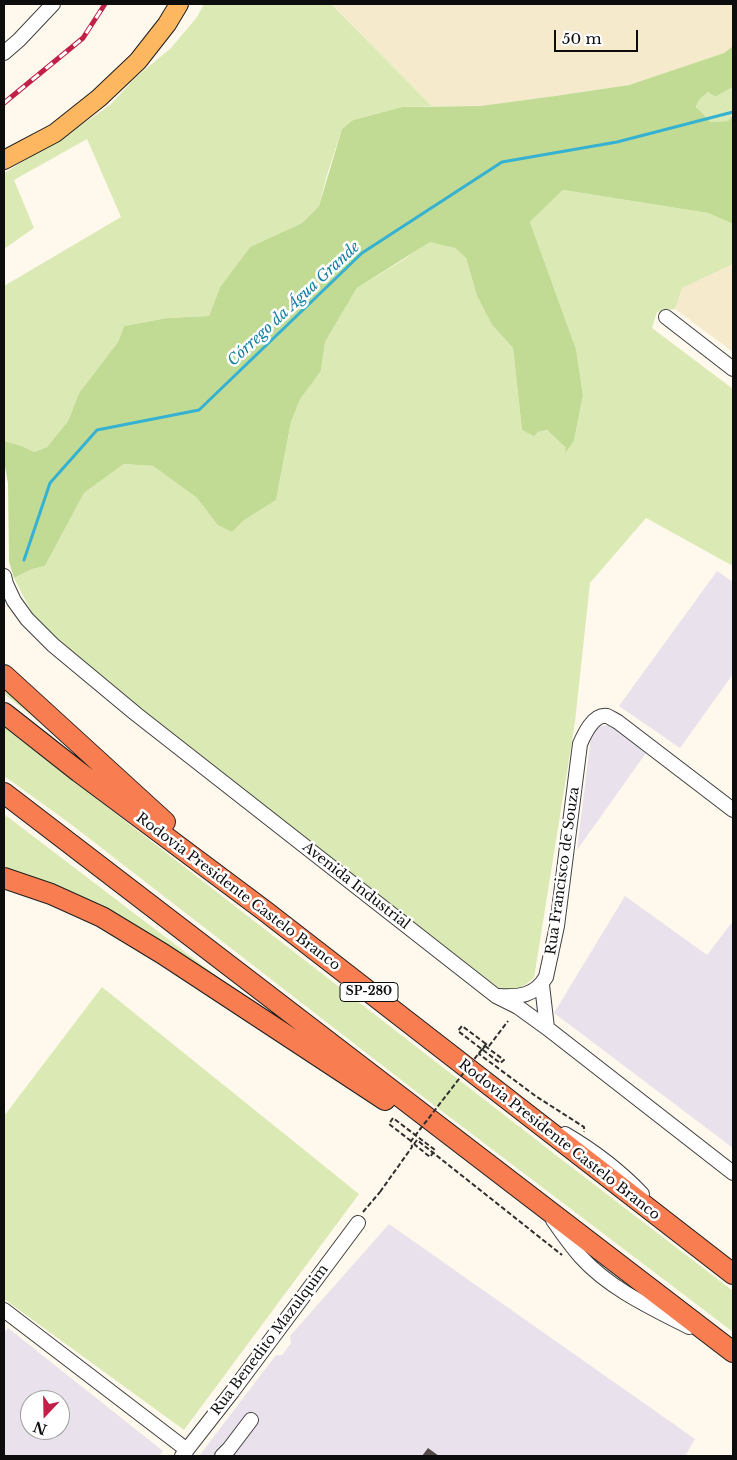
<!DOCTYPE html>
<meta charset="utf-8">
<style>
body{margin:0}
#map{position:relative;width:737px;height:1460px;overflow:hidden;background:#fff8ed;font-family:"Libre Baskerville",serif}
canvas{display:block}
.frame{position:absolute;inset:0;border:5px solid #0d0d0d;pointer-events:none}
.north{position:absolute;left:20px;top:1390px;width:50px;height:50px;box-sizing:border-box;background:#fff;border:1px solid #9e9e9e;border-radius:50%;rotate:201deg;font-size:14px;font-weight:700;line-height:20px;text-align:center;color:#0d0d0d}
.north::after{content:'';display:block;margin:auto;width:18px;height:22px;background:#c12148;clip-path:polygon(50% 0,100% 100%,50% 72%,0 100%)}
.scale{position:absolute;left:554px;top:30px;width:84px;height:22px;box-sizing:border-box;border:2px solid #0d0d0d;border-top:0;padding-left:6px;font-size:15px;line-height:18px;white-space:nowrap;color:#0d0d0d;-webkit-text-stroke:4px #fff;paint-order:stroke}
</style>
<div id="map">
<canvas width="737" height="1460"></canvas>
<div class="frame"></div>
<div class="north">N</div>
<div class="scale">50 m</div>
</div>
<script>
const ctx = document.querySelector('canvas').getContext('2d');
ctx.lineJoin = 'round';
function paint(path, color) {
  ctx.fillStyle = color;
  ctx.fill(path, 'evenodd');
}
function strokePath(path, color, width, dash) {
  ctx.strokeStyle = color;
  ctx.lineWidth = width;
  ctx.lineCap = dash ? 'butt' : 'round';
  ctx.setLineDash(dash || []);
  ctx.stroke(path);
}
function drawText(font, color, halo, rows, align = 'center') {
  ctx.font = font + ' "Libre Baskerville",serif';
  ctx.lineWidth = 5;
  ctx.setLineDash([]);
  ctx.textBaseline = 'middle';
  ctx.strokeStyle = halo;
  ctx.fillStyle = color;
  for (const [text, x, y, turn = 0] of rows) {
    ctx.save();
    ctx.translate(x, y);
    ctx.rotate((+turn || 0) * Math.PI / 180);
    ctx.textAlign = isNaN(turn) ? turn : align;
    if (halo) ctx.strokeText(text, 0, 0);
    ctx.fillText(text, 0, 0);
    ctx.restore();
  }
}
const industrial = new Path2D(`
 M717,571L733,582V674L680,748L619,706Z
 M612,724L646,753L577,850L591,737L598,727Z
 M625,896L707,955L733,921V1148L554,1013Z
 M389,1224L695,1439L685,1456H199L276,1355H282L291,1343L290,1336Z
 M8,1328L163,1451L159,1456H4V1333ZM30,1400H60V1430H30Z`);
const farmland = new Path2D(`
 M331,4H733V46L724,53L629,85L555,96L480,106H432Z
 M733,264V352L675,309L681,288Z`);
const green = new Path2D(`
 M204,4H331L432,106L402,107L353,120L342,129L327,175L319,206L302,223L250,247L220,287L209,316L167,318L124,326L118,342L79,393L68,421L47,447L34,452L22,446L4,441V286L121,217L87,139L14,180L34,228L4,249V173L71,132L110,105L136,77L171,48L197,17Z
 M733,87V115L728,121L711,122L696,108L699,100L708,92L715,97Z
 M563,190L708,213L733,224V264L682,288L675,309L657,312L652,328L733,389V566L646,518L590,583L575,722L534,978C521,988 515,994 499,988L141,710L58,641L34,617L14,578L32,569L45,566L84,493L124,464L153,466L197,498L218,524L232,532L243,521L276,500L291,422L300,398L321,371L325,342L357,288L403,260L430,241L455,248L466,258L477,296L492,325L513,348L522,430L538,432L547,430L566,448V453L574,441L583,395L576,349L530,222Z
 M4,682L52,731L4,694Z
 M4,727L561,1159L733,1291V1332L418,1093L68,822L4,776Z
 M4,814L265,1013L4,872Z
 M102,987L359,1194L184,1430L4,1299V1116Z`);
const forest = new Path2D(`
 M733,46V87L715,97L708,92L699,100L696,107L711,122L728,121L733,115V224L708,213L563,190L530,222L576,349L583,395L574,441L565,454L566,448L547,430L538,432L534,436L522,430L513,348L492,325L477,296L466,258L455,248L430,242L357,288L325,342L321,371L300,399L291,422L276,500L243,521L232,532L218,525L197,498L153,466L124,464L84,493L45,566L32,569L14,578L9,562L8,483L4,461V441L22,446L34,452L47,447L68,421L79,393L118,342L124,326L167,318L209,316L220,287L250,247L302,223L319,206L342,129L353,120L402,107L480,106L555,96L629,85L724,53Z`);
const stream = new Path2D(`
 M24,560L50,483L97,430L199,410L362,253L502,162L617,142L733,112`);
const building = new Path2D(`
 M428,1448L439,1456H422Z`);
const path = new Path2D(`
 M485,1046L479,1054L537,1097L584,1127V1132
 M414,1144L417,1140L562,1255
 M363,1212L380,1192`);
const minor = new Path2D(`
 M4,53L19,40L53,4
 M666,317L733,369
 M4,576L6,584L14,601L27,619L53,645L136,714L496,996L518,1007L547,1028L733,1173
 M542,985L547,1028
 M499,996C519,997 535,996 546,977L557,926L580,744C584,735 593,714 607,716C610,717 614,720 618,722L733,810
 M565,1134C594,1151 619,1170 642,1194
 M553,1220C562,1233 571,1246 581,1257C610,1289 652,1308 689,1327
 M4,1310L187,1450
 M182,1456L232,1392L358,1223
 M222,1456L229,1449L251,1420`);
const major = new Path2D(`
 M4,160L55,133L99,98L138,61L167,24L179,4`);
const highway = new Path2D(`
 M4,675L165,822
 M4,713L79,772L265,911L733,1274
 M4,793L733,1352
 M4,878L51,894L102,917L163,954L385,1100`);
const rail = new Path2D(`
 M4,103L83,38L105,4`);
const pathBridge = new Path2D(`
 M485,1046L504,1060L500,1063L458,1031L462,1026L486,1044
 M411,1141L389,1124L393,1118L435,1150L430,1157L414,1144
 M380,1192L412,1147L411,1141L486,1044L489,1046L508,1021`);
const shields = [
 [369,992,58]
];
const shieldNames = [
 ["SP-280",369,992]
];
const streetNames = [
 ["Rua Francisco de Souza",563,871,-82],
 ["Avenida Industrial",356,886,38],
 ["Rodovia Presidente Castelo Branco",238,892,37],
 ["Rodovia Presidente Castelo Branco",559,1140,38],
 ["Rua Benedito Mazulquim",270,1340,-53]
];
const waterNames = [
 ["Córrego da Água Grande",294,304,-43]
];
paint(industrial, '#e9e1ec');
paint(farmland, '#f6eacc');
paint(green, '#dbeab5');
paint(forest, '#c2db94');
strokePath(stream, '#35b1d1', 3);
paint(building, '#564b49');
strokePath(minor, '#404040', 16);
strokePath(major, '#1e1e1e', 20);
strokePath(highway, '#1e1e1e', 22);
strokePath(path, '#2f2f2f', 2, [5, 2.5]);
strokePath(minor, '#fff', 14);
strokePath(major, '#fcb760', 18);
strokePath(highway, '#f87d51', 20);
strokePath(rail, '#c12148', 5);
strokePath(rail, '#fff', 3, [9]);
strokePath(pathBridge, '#2f2f2f', 2, [5, 2.5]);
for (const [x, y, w] of shields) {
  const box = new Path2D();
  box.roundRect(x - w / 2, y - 9.5, w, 19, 4);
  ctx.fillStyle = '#fff';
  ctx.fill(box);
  strokePath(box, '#0d0d0d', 1);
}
drawText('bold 12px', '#0d0d0d', null, shieldNames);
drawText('14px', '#0d0d0d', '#fff', streetNames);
drawText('italic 15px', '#1380a2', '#fff', waterNames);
</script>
